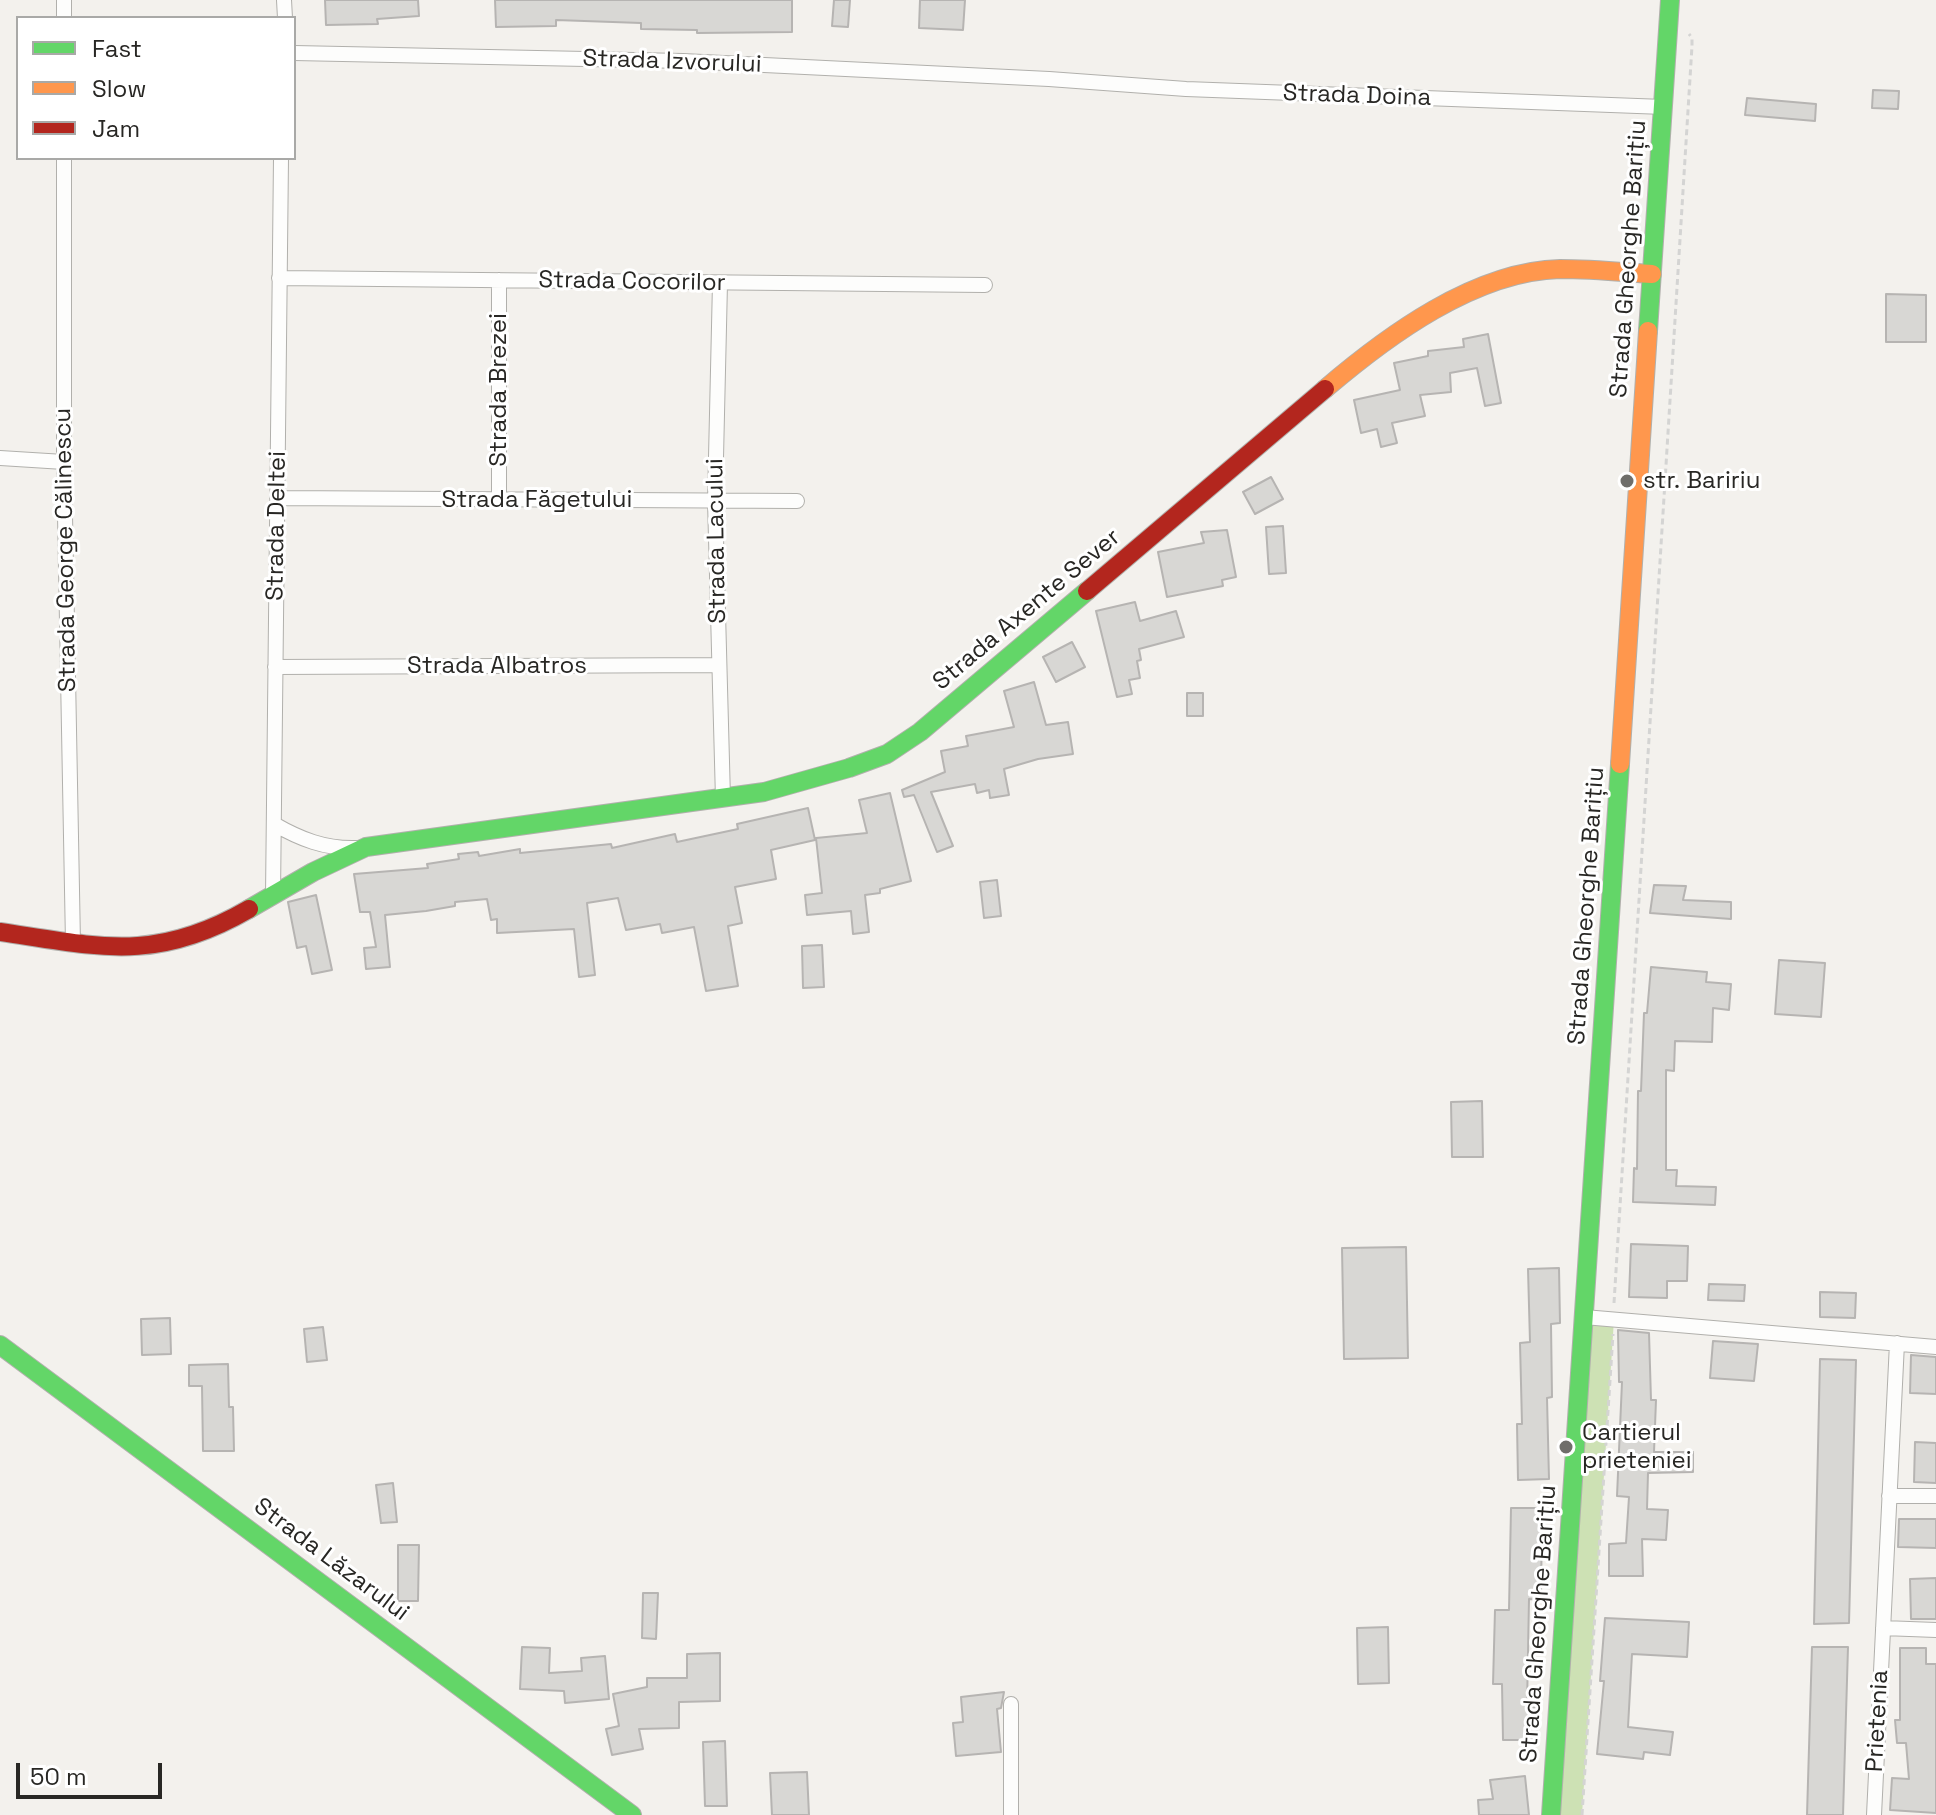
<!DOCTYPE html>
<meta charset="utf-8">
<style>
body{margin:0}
#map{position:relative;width:1936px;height:1815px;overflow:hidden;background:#f3f1ed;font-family:"Space Grotesk",sans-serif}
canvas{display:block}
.legend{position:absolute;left:16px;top:16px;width:280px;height:144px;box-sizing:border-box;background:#fff;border:2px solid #a9a9a7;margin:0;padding:10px 14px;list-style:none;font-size:24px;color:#282724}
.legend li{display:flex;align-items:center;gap:16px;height:40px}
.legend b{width:40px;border:2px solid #a9a9a7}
.scale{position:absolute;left:16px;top:1763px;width:146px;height:36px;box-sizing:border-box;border:4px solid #282724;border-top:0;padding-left:10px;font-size:24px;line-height:28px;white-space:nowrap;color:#282724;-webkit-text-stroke:6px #fff;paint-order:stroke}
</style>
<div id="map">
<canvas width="1936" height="1815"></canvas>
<ul class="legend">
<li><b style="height:10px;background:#63d668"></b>Fast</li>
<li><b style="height:10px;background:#ff974d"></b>Slow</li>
<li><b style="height:10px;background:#b3261e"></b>Jam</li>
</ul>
<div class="scale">50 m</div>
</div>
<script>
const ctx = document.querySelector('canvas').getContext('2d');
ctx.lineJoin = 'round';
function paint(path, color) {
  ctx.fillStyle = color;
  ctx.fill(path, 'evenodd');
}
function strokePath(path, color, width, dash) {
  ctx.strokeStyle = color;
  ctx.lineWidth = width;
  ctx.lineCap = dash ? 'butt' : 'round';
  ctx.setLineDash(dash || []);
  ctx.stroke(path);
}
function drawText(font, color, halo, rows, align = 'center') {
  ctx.font = font + ' "Space Grotesk",sans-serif';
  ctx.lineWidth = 6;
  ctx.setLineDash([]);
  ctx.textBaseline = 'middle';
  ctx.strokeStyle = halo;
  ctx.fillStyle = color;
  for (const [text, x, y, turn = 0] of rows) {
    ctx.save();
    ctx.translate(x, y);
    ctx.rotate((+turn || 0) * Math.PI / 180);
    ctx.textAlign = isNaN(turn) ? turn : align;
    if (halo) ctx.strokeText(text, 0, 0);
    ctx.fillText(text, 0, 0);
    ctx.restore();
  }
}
const green = new Path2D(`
 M1584,1317L1614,1319L1582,1815H1551Z`);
const building = new Path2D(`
 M325,0H418L419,16L377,19L378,24L326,25Z
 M495,0H792V32L697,33V30L641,29V23L556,20V26L496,27Z
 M834,0H850L848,27L832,26Z
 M920,0H965L963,30L919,28Z
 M1873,90L1899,91L1898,109L1872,108Z
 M1747,98L1816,104L1815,121L1745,115Z
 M1886,294L1926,295V342H1886Z
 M1488,334L1501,403L1485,406L1477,368L1450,373L1451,392L1420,395L1425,416L1392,423L1397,443L1381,447L1377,429L1361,433L1354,400L1400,390L1394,363L1428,356V351L1464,347L1463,339Z
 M1271,477L1283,499L1255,514L1243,492Z
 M1283,526L1286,573L1269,574L1266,527Z
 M1227,530L1236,577L1222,580L1223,586L1167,597L1158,552L1204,543L1201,532Z
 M1135,602L1140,621L1176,611L1184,637L1139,649L1141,660L1137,661L1140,678L1129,680L1132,694L1117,697L1096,611Z
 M1072,642L1085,667L1056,682L1043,657Z
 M1034,682L1046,725L1068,722L1073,754L1038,759L1004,769L1009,795L990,798L989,790L977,793L975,784L931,792L953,846L937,852L914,795L904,797L902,790L945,772L941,751L968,746L966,736L1014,727L1004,691Z
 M1187,693H1203V716H1187Z
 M890,793L911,881L880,889V893L865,895L869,932L853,934L851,911L807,915L805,895L822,893L816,838L867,833L859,800Z
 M808,808L815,840L771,850L776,879L735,887L742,923L728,926L738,986L706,991L694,927L662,933L660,924L626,930L618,898L587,903L595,975L579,977L574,929L497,933V919L491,920L487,899L455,902V906L426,911L385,915L390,967L366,969L364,948L376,947L370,912H360L354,874L428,868L427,864L459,859L458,854L478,852L479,856L520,849V853L611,844L612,848L675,834L677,842L738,829L737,824Z
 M997,880L1001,916L984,918L980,882Z
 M1654,885L1686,886L1683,900L1731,902V919L1650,913Z
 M316,895L332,970L312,974L306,946L297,948L288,902Z
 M822,945L824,987L803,988L802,946Z
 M1779,960L1825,963L1821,1017L1775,1014Z
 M1651,967L1707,972L1706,982L1731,984L1729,1010L1713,1008L1712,1042L1675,1041L1674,1071L1666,1070V1170H1677L1676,1186L1716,1187L1715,1205L1633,1202L1634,1168L1637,1169L1638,1091H1641L1644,1013H1647Z
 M1482,1101L1483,1157H1452L1451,1102Z
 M1631,1244L1688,1246L1687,1281H1667V1298L1629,1297Z
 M1406,1247L1408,1358L1344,1359L1342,1248Z
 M1559,1268L1560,1323L1551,1324L1552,1397L1547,1398L1549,1479L1518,1480L1517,1424H1522L1520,1343L1530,1342L1528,1269Z
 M1709,1284L1745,1285L1744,1301L1708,1300Z
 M1820,1292L1856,1293L1855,1318L1820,1317Z
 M170,1318L171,1354L142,1355L141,1319Z
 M323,1327L327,1360L307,1362L304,1329Z
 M1618,1330L1649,1333L1651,1400H1656L1654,1452H1693V1472L1648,1473L1647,1509L1668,1510L1666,1540L1642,1539L1643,1576H1609V1544L1626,1543L1629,1497L1617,1496L1622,1382H1619Z
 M1713,1341L1758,1344L1754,1381L1710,1378Z
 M1911,1355L1936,1357V1394L1910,1393Z
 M1820,1359L1856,1360L1849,1623L1814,1624Z
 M228,1364L229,1407H233L234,1451H203L202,1386H189V1365Z
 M1915,1442L1936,1443V1483L1914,1482Z
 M393,1483L397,1522L381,1523L376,1485Z
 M1511,1508H1542L1541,1600L1529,1599L1527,1707H1536L1537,1740H1503L1502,1684H1493L1495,1610H1509Z
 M1899,1519H1936V1548L1898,1547Z
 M398,1545H419L418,1601H398Z
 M1936,1578V1619H1911L1910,1579Z
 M643,1593H658L656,1639L642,1638Z
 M1605,1618L1689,1622L1687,1657L1632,1654L1628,1727L1673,1732L1670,1755L1644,1752L1643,1759L1597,1754L1604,1681H1600Z
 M1388,1627L1389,1683L1358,1684L1357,1628Z
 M522,1647L550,1648L549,1673L582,1671L581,1658L605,1656L609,1699L565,1703L564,1691L520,1689Z
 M1812,1647H1848L1843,1815H1807Z
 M1900,1648H1926V1664H1936V1813L1890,1810L1892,1778L1909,1779L1906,1743H1897L1895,1720H1900Z
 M720,1653V1701L679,1702V1728L639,1729L643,1749L612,1755L606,1729L619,1726L613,1694L647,1687V1678H687V1654Z
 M1004,1692L1001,1708L997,1709L1001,1752L956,1756L953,1723L963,1722L961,1697Z
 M725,1741L727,1806H705L703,1742Z
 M807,1772L809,1815H772L770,1773Z
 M1525,1776L1529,1815H1479L1478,1800L1493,1799L1490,1780Z`);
const path = new Path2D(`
 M1614,1303L1692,46V38L1689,34
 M1582,1815L1613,1334`);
const street = new Path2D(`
 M284,0L285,18
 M64,18V0
 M294,53L683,61L1049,79L1186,89L1664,107
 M64,158V462L73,943
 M279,278L985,285
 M720,283L715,501L723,799
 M0,458L64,462
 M277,498L797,501
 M499,500V280
 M275,667L719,665
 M274,824C300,839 325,849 356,848
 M273,895L281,158
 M1584,1317L1936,1347
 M1889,1496H1936
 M1883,1628L1936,1630
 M1011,1704V1815
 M1874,1815L1897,1343`);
const fast = new Path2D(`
 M1648,331L1670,0
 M249,909L313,872L366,847L764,792L849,768L887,754L920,732L1087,591
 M0,1345L632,1815
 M1551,1815L1620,764`);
const slow = new Path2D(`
 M1325,389C1387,336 1475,271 1560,269C1591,269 1622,272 1652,274
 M1620,764L1648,331`);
const jam = new Path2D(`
 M1087,591L1325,389
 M0,932C100,947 156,963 249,909`);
const markers = [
 [1627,481,8,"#6f6e6a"],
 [1566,1447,8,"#6f6e6a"]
];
const streetNames = [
 ["Strada Izvorului",672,62,2],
 ["Strada Doina",1357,96,2],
 ["Strada Gheorghe Barițiu",1629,259,-86],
 ["Strada Cocorilor",632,282,1],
 ["Strada Brezei",499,390,-90],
 ["Strada Făgetului",537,500],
 ["Strada Deltei",277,526,-89],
 ["Strada Lacului",717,541,-91],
 ["Strada George Călinescu",66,550,-91],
 ["Strada Axente Sever",1027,610,-40],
 ["Strada Albatros",497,666],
 ["Strada Gheorghe Barițiu",1587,906,-86],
 ["Strada Lăzarului",331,1560,37],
 ["Strada Gheorghe Barițiu",1539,1624,-86],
 ["Prietenia",1878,1721,-87]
];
const poiNames = [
 ["str. Baririu",1643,481],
 ["Cartierul",1582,1433],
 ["prieteniei",1582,1461]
];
paint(green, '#cde1b4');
paint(building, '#d8d7d4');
strokePath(building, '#b6b4b2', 2);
strokePath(street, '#b1b0ac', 16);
strokePath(fast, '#b1b0ac', 20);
strokePath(slow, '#b1b0ac', 20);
strokePath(jam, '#b1b0ac', 20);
strokePath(path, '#d4d4d3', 3, [6, 4]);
strokePath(street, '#fdfdfc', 14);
strokePath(fast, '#63d668', 18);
strokePath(slow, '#ff974d', 18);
strokePath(jam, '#b3261e', 18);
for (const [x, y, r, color] of markers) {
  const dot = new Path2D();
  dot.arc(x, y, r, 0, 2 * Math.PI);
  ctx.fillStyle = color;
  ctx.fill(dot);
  strokePath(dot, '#fff', 3);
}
drawText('24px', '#282724', '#fff', streetNames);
drawText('24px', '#282724', '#fff', poiNames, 'left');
</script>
